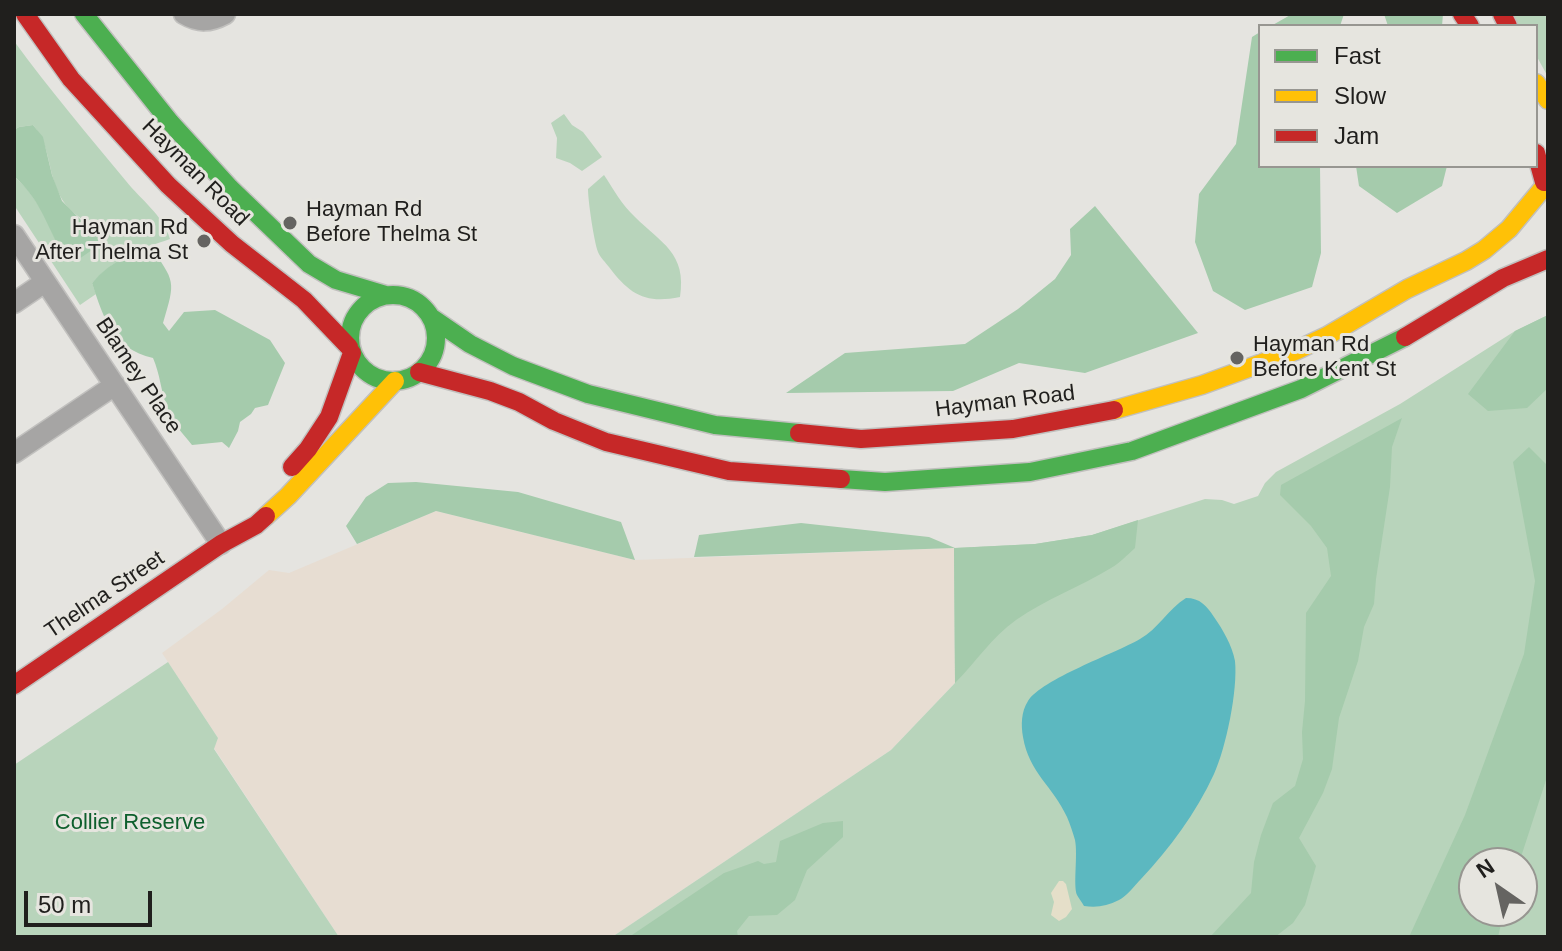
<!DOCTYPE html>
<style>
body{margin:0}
#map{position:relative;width:1562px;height:951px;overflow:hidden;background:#e5e4e0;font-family:Helvetica,sans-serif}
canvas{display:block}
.frame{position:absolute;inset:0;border:16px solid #201f1d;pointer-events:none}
.legend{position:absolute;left:1258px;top:24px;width:280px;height:144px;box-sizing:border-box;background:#e6e5df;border:2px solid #979691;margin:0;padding:10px 14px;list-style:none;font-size:24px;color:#201f1d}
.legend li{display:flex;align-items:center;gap:16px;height:40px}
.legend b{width:40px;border:2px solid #979691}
.north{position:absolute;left:1458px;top:847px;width:80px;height:80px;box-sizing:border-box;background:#e6e5df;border:2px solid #979691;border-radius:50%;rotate:326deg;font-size:22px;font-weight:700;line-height:32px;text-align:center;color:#201f1d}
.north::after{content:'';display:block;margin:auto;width:28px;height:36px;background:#656461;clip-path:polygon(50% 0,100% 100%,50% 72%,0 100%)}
.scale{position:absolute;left:24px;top:891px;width:128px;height:36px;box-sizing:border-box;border:4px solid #201f1d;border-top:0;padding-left:10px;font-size:24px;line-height:28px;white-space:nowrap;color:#201f1d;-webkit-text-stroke:6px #e6e5df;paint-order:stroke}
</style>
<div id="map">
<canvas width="1562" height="951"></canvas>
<div class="frame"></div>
<ul class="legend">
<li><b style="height:10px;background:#4caf50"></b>Fast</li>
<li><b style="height:10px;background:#ffc107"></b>Slow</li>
<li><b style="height:10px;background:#c62828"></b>Jam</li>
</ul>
<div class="north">N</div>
<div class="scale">50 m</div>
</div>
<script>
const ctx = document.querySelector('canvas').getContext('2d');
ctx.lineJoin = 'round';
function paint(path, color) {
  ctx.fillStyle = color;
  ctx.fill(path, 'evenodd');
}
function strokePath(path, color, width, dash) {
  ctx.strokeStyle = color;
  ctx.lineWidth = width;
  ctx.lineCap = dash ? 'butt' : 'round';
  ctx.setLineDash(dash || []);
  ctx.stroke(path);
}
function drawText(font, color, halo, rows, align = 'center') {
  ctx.font = font + ' Helvetica,sans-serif';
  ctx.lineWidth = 6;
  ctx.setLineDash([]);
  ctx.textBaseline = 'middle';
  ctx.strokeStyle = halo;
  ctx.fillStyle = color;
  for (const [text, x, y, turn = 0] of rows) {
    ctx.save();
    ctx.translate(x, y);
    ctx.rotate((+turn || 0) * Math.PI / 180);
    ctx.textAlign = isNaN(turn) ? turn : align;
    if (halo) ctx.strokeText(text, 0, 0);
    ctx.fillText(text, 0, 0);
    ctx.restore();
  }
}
const industrial = new Path2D(`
 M436,511L635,560L954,548L955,683L891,750L612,937H339L214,748L218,738L162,653L222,609L269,570L289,573Z`);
const green = new Path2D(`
 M1510,14H1548V77L1536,55V26H1519Z
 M14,41C49,89 88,135 126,181C141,200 163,215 170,239C140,249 113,259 92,283L96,294L80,305L14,205V176L27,189L42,210L61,251L99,228C68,214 57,199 50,166C46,149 44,138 33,125L19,127L14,130Z
 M564,114L572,125L583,132L602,157L582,171L570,163L556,158L557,138L551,123Z
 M604,175C614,190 622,205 635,217C661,243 687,253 680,297C646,304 630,295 609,267C606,263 600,257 598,252C594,241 588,201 588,189Z
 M1548,315V937H612L891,750L955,683L954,548L1035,544L1092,535L1205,499L1222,500L1234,504L1258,496L1265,483L1276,472L1400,404L1515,331ZM1474,863H1522V911H1474Z
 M168,662L218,738L214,749L339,937H14V765Z`);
const forest = new Path2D(`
 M1292,14H1344L1340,26H1271Z
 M1384,14H1443L1442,26H1388Z
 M1260,32V166H1320L1321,253L1312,287L1245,310L1213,291L1195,242L1199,194L1236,144L1252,37Z
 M33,125L43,137L52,175L62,201L81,220L99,228L105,241L79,259L61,251C45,221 40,200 14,176V130L19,127Z
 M1356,166H1447L1442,186L1397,213L1359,186Z
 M1095,206L1198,333L1085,373L1019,363L953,391L786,393L845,353L965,344L1018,309L1055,279L1071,255L1070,229Z
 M150,246C175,282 176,280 163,323L169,331L184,312L215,310L270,340L285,363L268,405L255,408L251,414L240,422L238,431L229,448L222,442L192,445C183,434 172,422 167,408C161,391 160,374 153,358C112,348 104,319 92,283C109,263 126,256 150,246Z
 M1548,315V388L1527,408L1488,411L1468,394L1515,331Z
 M1402,418L1392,447L1390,487L1376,579L1374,604L1364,627L1358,661L1339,718L1332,769L1323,793L1299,838L1316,866L1305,905L1293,923L1275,937H1210L1251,893L1254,862L1261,835L1273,803L1295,786L1303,759L1302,732L1305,701L1306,613L1331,576L1327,548L1311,526L1280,495L1281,485Z
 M1529,447L1548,466V774L1519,863H1474V911H1504L1498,937H1409L1465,815L1524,654L1535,581L1513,462Z
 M416,482L518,492L621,522L635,560L436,511L357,544L346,526L366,497L388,483Z
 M1138,520L1135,548C1127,555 1120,563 1111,568C1080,587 1046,599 1016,620C992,637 976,662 955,683L954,548L694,557L699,535L801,523L929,537L955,548L1035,544L1092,535Z
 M843,821V837L807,870L795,900L777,915L749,916L737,931L738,937H629L724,873L758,861L764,864L776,862L780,841L823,823Z`);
const sand = new Path2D(`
 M1059,881H1063L1066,884L1072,909L1066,917L1059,921L1051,915L1054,902L1051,893Z`);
const water = new Path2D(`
 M1186,598C1200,598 1207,606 1214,617C1223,630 1232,645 1235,661C1238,690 1226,748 1214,774C1196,813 1170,848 1141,879C1134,886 1127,896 1119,900C1107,906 1097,908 1084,906C1082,902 1079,899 1077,895C1073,885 1078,855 1075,840C1073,833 1070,824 1067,817C1053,786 1029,773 1023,737C1021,725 1021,712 1028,701C1042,679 1114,654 1140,639C1158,629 1168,609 1186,598Z`);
const street = new Path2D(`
 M184,14C199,23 210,22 225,14
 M14,235L221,544
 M14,303L45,282
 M14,453L115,385`);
const fast = new Path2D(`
 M84,14L170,122L230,188L309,264L336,280L386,295
 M350 338a43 43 0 1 1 86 0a43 43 0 1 1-86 0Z
 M432,318L470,344L513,366L588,394L715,425L799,433
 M841,479L885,482L1030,472L1132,451L1301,389L1405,337`);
const slow = new Path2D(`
 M1536,83L1548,100
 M1114,410L1202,385L1295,351L1327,336L1407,289L1466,261L1484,250L1509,229L1543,188
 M266,516L288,496L395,381`);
const jam = new Path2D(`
 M25,14L71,79L168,185L232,244L304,300L349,347
 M1462,14L1470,26
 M1502,14L1508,26
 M1536,153L1544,182
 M1405,337L1503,278L1548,259
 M419,372L490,391L519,402L554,421L606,442L729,471L841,479
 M799,433L861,439L1013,429L1114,410
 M292,467L308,449L329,417L352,353
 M14,685L221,544L256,525L266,516`);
const markers = [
 [290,223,8,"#656461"],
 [204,241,8,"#656461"],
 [1237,358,8,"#656461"]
];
const streetNames = [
 ["Hayman Road",195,173,45],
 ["Blamey Place",138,376,56],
 ["Hayman Road",1005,402,-7],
 ["Thelma Street",105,595,-34]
];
const poiNames = [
 ["Hayman Rd",306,210],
 ["Before Thelma St",306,235],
 ["Hayman Rd",188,228,"right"],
 ["After Thelma St",188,253,"right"],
 ["Hayman Rd",1253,345],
 ["Before Kent St",1253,370]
];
const parkNames = [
 ["Collier Reserve",130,823]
];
paint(industrial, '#e7ddd2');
paint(green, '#b8d4bb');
paint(forest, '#a5cbac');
paint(sand, '#e5dfc9');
paint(water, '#5cb8c0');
strokePath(street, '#c1c0be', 23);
strokePath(fast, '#c1c0be', 21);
strokePath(slow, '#c1c0be', 21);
strokePath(jam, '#c1c0be', 21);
strokePath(street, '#a6a5a4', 20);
strokePath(fast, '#4caf50', 18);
strokePath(slow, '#ffc107', 18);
strokePath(jam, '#c62828', 18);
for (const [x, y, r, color] of markers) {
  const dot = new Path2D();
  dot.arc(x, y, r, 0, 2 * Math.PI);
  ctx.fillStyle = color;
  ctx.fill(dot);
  strokePath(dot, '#e6e5df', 3);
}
drawText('22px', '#201f1d', '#e6e5df', streetNames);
drawText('22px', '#201f1d', '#e6e5df', poiNames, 'left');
drawText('22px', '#0e5f2d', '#e6e5df', parkNames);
</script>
